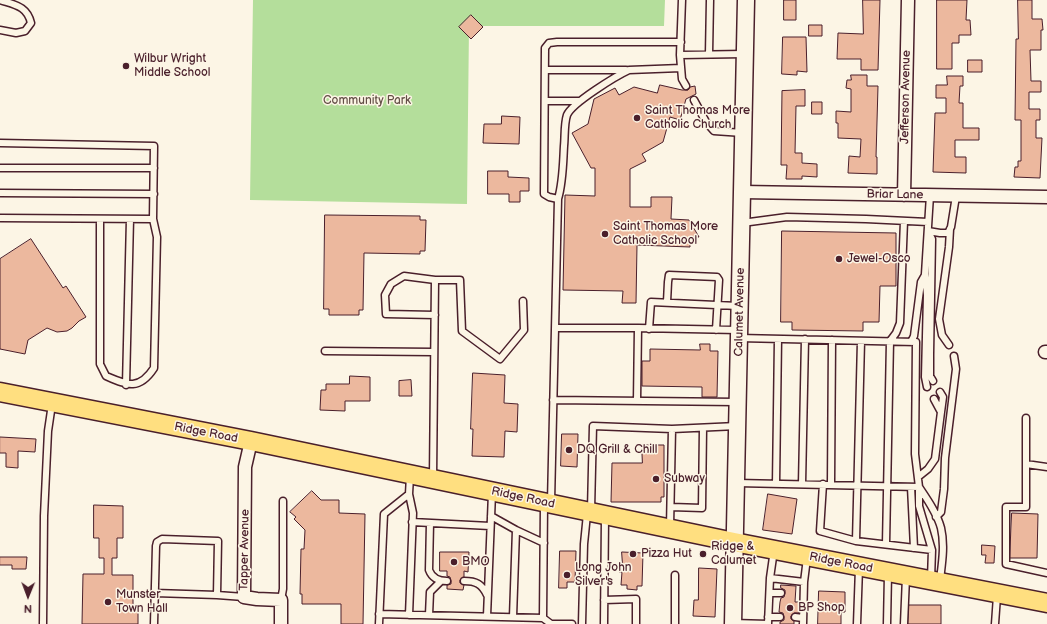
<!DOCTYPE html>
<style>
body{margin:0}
#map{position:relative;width:1047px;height:624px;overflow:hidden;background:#fcf5e5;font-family:"Balsamiq Sans",sans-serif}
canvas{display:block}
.north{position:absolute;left:8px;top:576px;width:40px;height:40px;-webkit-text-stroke:3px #fcf5e5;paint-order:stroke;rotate:181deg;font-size:11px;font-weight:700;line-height:16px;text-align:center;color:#4a1f2b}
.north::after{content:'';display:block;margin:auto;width:14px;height:18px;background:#4a1f2b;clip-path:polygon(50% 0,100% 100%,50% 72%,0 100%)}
</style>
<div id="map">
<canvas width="1047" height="624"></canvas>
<div class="north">N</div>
</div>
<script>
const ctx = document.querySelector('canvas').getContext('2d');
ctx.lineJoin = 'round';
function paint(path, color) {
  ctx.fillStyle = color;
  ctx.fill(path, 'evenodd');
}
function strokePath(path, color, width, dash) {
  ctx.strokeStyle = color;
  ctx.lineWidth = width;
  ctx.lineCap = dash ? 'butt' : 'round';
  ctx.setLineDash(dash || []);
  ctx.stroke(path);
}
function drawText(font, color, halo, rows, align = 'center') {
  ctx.font = font + ' "Balsamiq Sans",sans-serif';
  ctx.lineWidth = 3;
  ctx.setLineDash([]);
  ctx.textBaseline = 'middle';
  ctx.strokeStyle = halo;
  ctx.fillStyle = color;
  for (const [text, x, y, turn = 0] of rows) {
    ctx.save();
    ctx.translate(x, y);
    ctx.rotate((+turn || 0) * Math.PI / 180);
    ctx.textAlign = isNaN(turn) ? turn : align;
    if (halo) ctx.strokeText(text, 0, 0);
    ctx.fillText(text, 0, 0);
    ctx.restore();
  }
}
const green = new Path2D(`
 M253,0H665L664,26H469L467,204L250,200Z`);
const building = new Path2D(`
 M784,0H796V20H784Z
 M863,0H880L878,70H861V59H837L838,33L863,34Z
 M937,0H967L966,20H970L971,35H959V43H952V69H937Z
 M1018,0H1032V19H1042L1043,30H1041V50H1030L1031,81H1041V92H1029V109H1040V120H1036V138H1042L1040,178L1014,177L1015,167H1018V161H1021V120H1015L1016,39H1018Z
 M471,15L483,27L471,39L459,27Z
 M809,25H822V36H809Z
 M783,37H806L807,72L797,71V75L782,74Z
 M968,60H982V72H968Z
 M851,75H867V86H878L876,157H877V174L848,173L849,156L860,157L861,139L838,138V123H836V111L851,112V89L846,88L847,80H851Z
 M947,76H963V86H960L959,103H963V128H979V140H955V157H966V173L933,172L935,113H946V98H936V85H947Z
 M660,85L682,90H688L690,87L695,86L696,94L686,99L680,120L670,117L663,142L642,154L646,161L630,169V207H651V197H672L671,219L689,220L699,237H690V247L637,245L636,303H622L623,291L563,290L565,195L595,196V168H591L572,133L588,124L594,99L615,88L619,95L634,87L657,93Z
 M805,90V106H796L795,153H802V163L817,164V177L802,176V179H786L787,165H781L782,91Z
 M812,102H822V114H812Z
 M502,116L520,117L519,144L483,143L484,124H501Z
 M488,171H508V177L529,178V191H520V202H509V194H488Z
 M325,215L420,216V220H426L425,251H420V254L364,253L363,310H359V315H329V309H324Z
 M782,231L896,233V286H880L879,322H863V331L792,330V322H781Z
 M31,239L63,288L66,286L86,317L79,321L72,328L67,331L57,332L47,328L28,340L25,354L0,349V259Z
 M700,344H710V351H718L717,397H702V387L642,386V361H650V349L700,350Z
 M473,373L505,375L504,403L518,404L517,432L505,431L504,457L472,456L473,429H471Z
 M350,376L370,377V401H345V411L320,410L321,390H326V384H349Z
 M411,380L412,396H399V381Z
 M562,434H578L577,467L561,466Z
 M0,437L36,439L35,452L18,451V468L6,467V453H0Z
 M642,445H664V497H661V502H611L612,463H642Z
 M312,491L321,500H339V513L365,514L363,624H341V604H302V594H300L301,549H304L305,530L294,519L296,517L290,512Z
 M768,494L797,499L792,534L763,530Z
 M94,505L123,506V538H117V558H112V575H133V609H138V624H82L83,574H104V558H99V538H94Z
 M1012,513L1038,514L1037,558H1010Z
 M982,545L995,546L994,563H985L986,555H982Z
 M560,551H576L575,582H567V588H559Z
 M440,552H469L468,572L464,571V577L460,580V583L464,585L463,590L447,589V585L451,584V581L450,577L447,576V571H440Z
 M622,552L643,553L642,586H637V590L627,589V585H621L622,572H619V563H622Z
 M0,557H27L26,569H12V565H0Z
 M699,568L717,569L715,617L693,616L694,600H698Z
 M781,585L796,586L795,602H799V613H794L791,616V619L794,621V624H780V622L784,620V617L783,613L779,612L780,602L781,598L784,597L785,593V590L781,588Z
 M819,591L845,592V612H841V624H818Z
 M909,605H941V624H908Z`);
const lane = new Path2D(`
 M0,0C15,5 27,6 31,23L25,31L16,33L0,30
 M682,0L680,55L682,79L686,86
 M709,54L710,0
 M680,55L744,54
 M545,70H626
 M694,100L706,122L714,131L743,133
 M545,101H580
 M0,143L154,146L153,219L157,237L154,368C139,391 127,385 106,376L100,364V219
 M0,168H154
 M0,193L154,194
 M558,199L549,197L544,194L545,48L549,43L557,42H681
 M0,218L153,219
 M742,223L787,217L866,219L928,222
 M928,231L932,239L930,354V376L933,381
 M928,231L940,233H948L951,227L956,196
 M667,302L668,282L669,275L717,277L719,280L716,330
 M435,315L386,314L385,295L391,284L404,276L435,280
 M555,328H638
 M649,329L651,302L738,306
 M911,342L914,336L921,282L925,275
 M949,345L942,335L939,319L949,247L950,229
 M325,351L434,352
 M126,385L130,219
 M927,387L925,377L927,295L925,274L930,195
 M940,392L943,397L941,412
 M553,400L737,402
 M637,401L638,328L738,330
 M1026,418V464L1047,467
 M1026,464V507H1006V564L1047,573
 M918,477L928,469L935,459L941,412L934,399
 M433,478L435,280H460L462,331L500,359L524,330L523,301
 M737,483L919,487L915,454L916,342L739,338
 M776,484L778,339
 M802,484L805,339
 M823,484L820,531L856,541L932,550
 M831,484L832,340
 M911,487L914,548
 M551,502L558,199C563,182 563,164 564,146C565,137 564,124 567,115C572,103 616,76 629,70L681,68
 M671,507L702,508L703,428
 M591,510L593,426L672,429
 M491,516L516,530
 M936,517L941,512L944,489L945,458L956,369L954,356
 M412,522L490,526
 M430,523L429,570C432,578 439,581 447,581
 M670,527L672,429L737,426
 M856,541L861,341
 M886,544L890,341L896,333L900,323L904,221
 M770,578L804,582
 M931,579L932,550L919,506V487C927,499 937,513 941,528C945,545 942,563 940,580
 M464,581C476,581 482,584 487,595
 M155,593L217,595
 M770,593H781
 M281,600L283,589V501
 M604,600L636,599V624
 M379,614L543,618L551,624
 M409,615L413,513L409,494L410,476
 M429,615L430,592L441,581
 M487,616L492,493
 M513,617L516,530L544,543
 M768,617H780
 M795,617L803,618
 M543,618L544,504
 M733,623L768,624L770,578L774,550
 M43,624L44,516L48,431L52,404
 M154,624L156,546L157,542L162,539L218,541L217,595L244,597
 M379,624L384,514L409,494
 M551,624H572
 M582,624L584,544L587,514
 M604,624L605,517
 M675,624V575
 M803,624L804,582L807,558
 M857,624L859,568
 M887,624L888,574
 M904,624L906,577
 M995,624L997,596`);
const street = new Path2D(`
 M742,192L1047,197
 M904,195L908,0
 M1045,352H1047
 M251,441L245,467L244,597L257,599L281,600V624`);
const secondary = new Path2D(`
 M733,624L746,0`);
const primary = new Path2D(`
 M0,392L251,441L734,542L1047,603`);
const markers = [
 [126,66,4,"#4a1f2b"],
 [637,118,4,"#4a1f2b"],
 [605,234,4,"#4a1f2b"],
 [839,259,4,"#4a1f2b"],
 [569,450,4,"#4a1f2b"],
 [656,479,4,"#4a1f2b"],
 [633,554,4,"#4a1f2b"],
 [703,554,4,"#4a1f2b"],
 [454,562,4,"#4a1f2b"],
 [567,575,4,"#4a1f2b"],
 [108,602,4,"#4a1f2b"],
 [790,608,4,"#4a1f2b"]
];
const poiNames = [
 ["Wilbur Wright",134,59],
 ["Middle School",134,73],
 ["Saint Thomas More",645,111],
 ["Catholic Church",645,125],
 ["Saint Thomas More",613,227],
 ["Catholic School",613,241],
 ["Jewel-Osco",847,259],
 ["DQ Grill & Chill",577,450],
 ["Subway",664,479],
 ["Ridge &",711,547],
 ["Calumet",711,561],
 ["Pizza Hut",641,554],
 ["BMO",462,562],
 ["Long John",575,568],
 ["Silver's",575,582],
 ["Munster",116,595],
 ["Town Hall",116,609],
 ["BP Shop",798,608]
];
const streetNames = [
 ["Jefferson Avenue",906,97,-89],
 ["Briar Lane",895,195,1],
 ["Calumet Avenue",740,312,-89],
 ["Ridge Road",206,433,11],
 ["Ridge Road",523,498,12],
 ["Tapper Avenue",245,550,-89],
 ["Ridge Road",841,563,11]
];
const parkNames = [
 ["Community Park",367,101]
];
paint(green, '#b4de9b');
paint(building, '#ecb89e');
strokePath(building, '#4a1f2b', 1);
strokePath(lane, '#4a1f2b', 9);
strokePath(street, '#4a1f2b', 15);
strokePath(secondary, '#4a1f2b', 19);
strokePath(primary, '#4a1f2b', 21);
strokePath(lane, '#fcf5e5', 6);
strokePath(street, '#fcf5e5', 12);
strokePath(secondary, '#fcf5e5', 16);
strokePath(primary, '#ffdf80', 18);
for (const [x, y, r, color] of markers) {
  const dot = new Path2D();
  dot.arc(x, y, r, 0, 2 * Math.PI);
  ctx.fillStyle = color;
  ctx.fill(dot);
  strokePath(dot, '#fcf5e5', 1.5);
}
drawText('12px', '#4a1f2b', '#fcf5e5', poiNames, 'left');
drawText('12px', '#4a1f2b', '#fcf5e5', streetNames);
drawText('12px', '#644f47', '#fcf5e5', parkNames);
</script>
